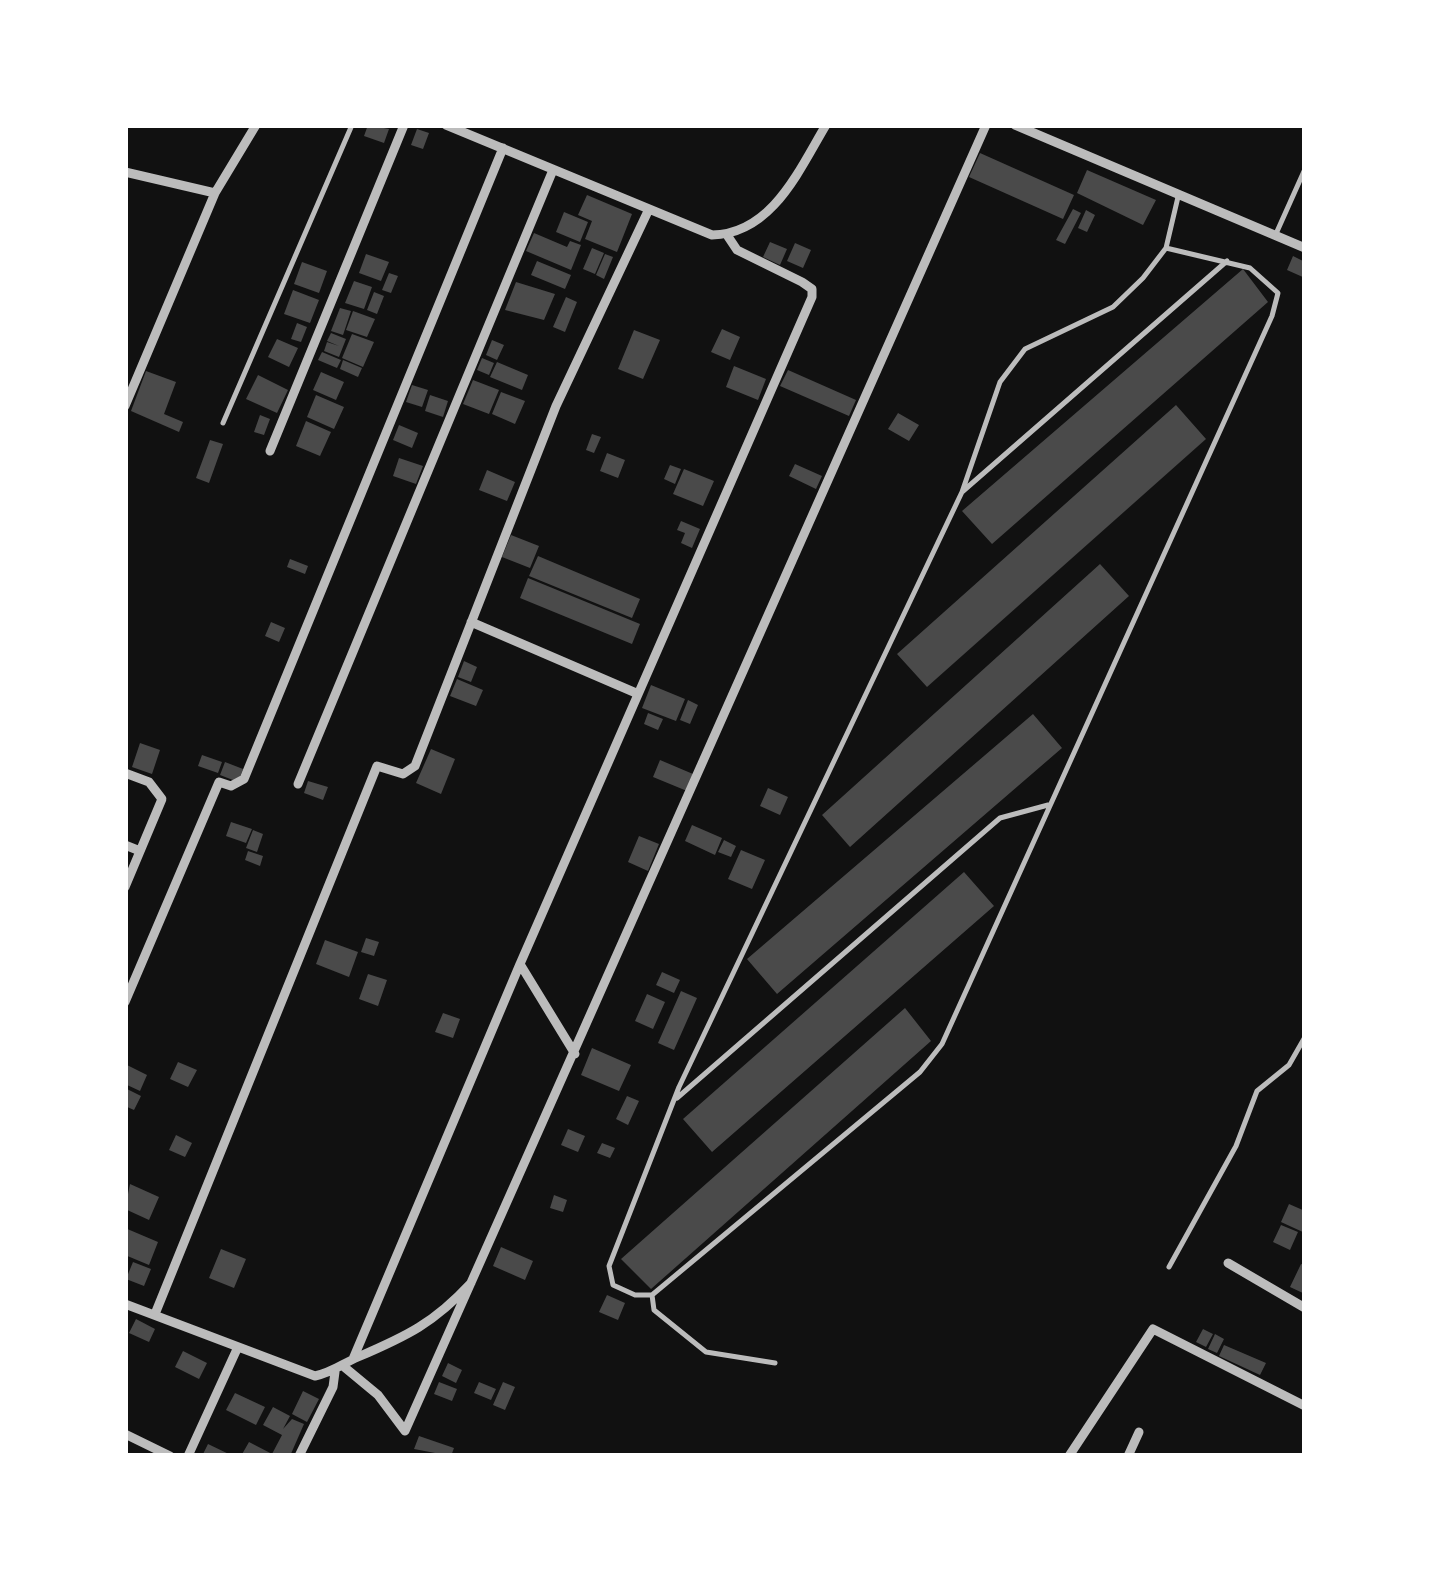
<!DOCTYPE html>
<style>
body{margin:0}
#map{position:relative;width:1430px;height:1581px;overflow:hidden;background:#111;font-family:Helvetica,sans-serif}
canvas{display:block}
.frame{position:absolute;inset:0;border:128px solid #fff;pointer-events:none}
</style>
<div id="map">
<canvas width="1430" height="1581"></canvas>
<div class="frame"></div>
</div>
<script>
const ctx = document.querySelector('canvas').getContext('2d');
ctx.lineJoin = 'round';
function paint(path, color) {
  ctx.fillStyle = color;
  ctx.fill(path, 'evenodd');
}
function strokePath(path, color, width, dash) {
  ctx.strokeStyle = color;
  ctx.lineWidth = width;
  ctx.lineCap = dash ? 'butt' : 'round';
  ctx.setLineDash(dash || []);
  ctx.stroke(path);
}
const building = new Path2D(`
 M368,125L389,129L384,143L364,136Z
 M417,129L429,133L423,149L411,145Z
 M980,153L1074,195L1063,219L969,177Z
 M1087,170L1156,200L1143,225L1077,193Z
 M587,195L632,214L617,252L585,239L592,221L578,215Z
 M1073,209L1081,213L1065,244L1056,240Z
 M1086,210L1095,215L1087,232L1078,228Z
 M564,212L588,222L580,242L556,232Z
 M534,233L567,247L570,241L581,245L571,270L526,251Z
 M770,242L787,249L780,265L763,257Z
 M795,243L811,250L803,268L787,261Z
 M592,248L604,253L595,274L583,269Z
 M366,254L389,262L381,281L359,273Z
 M605,254L613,257L604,279L596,275Z
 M1293,256L1305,262V278L1287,270Z
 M537,261L571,275L565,289L531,275Z
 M302,262L327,271L319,293L294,284Z
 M1243,269L1268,302L992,544L962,511Z
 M389,273L398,276L391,293L382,290Z
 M354,281L372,287L364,309L345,303Z
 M516,282L555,294L544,320L505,310Z
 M293,290L319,300L310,323L284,314Z
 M374,292L384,296L377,314L367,310Z
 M566,297L577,302L565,332L553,327Z
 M340,308L351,311L343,335L331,331Z
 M353,311L375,319L367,337L346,330Z
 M297,323L307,327L301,342L291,339Z
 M722,329L740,337L730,360L711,352Z
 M634,330L660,340L643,379L618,369Z
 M331,333L346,339L339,357L324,351L327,342L339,346L327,341Z
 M352,334L374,342L363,367L342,358Z
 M277,339L298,348L289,367L268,357Z
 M492,340L504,345L497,360L486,355Z
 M322,352L341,360L337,368L318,360Z
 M482,358L494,363L489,375L477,370Z
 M343,360L362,368L358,377L340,369Z
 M497,362L528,375L522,390L490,377Z
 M734,366L766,379L758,400L726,387Z
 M788,370L856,400L849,416L780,386Z
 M146,371L176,382L164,414L183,422L179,432L131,411Z
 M321,372L344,382L336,400L313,390Z
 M258,375L288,390L277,413L246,399Z
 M473,380L499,390L489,414L463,404Z
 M412,385L428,390L422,407L406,402Z
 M501,392L525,401L515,424L492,414Z
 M316,395L344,407L334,429L307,417Z
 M430,395L448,401L443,417L425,411Z
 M1176,405L1206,439L927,687L897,654Z
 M898,413L919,425L909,441L888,429Z
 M260,415L270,419L264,435L254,432Z
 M306,421L331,432L320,456L296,446Z
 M399,425L418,433L412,448L393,440Z
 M592,434L601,437L594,453L586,450Z
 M210,440L223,444L209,483L196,478Z
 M607,453L625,460L618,478L600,471Z
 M399,458L423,466L416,484L393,476Z
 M795,464L822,476L816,489L789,476Z
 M670,465L681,469L675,484L664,479Z
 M684,469L714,481L703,506L673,494Z
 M487,470L515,482L507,501L479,490Z
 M681,521L700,529L692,548L681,543L685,533L677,530Z
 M511,535L539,546L530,568L502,557Z
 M538,556L640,599L632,618L529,576Z
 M290,559L308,566L305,574L287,567Z
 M1100,564L1129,596L850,847L822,815Z
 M528,578L640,624L632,644L520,598Z
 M271,622L285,628L279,642L265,636Z
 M464,661L477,667L471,682L458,677Z
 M457,679L483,690L476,706L450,696Z
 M651,685L685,699L676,721L642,708Z
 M688,700L698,705L690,724L680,720Z
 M648,713L663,719L658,730L644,724Z
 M1033,714L1062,748L777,994L747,959Z
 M140,743L160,750L152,774L132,767Z
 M431,749L455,759L441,794L416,783Z
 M202,755L222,762L218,773L198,766Z
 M660,760L693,774L687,791L653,777Z
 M225,762L243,769L238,782L220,775Z
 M308,781L328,787L323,800L304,793Z
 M768,788L788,797L780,815L760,806Z
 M231,822L252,829L246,843L226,836Z
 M692,825L722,838L715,855L685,841Z
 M253,830L263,834L257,852L246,848Z
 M639,836L659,844L648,871L628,862Z
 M724,840L736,846L731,857L718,852Z
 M741,850L765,860L752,889L728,879Z
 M248,851L263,856L260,866L245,860Z
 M964,872L994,906L712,1152L683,1119Z
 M366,938L379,942L374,956L361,952Z
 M325,940L358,952L349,977L316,964Z
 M662,972L680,980L674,993L656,985Z
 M368,974L387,980L378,1006L359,999Z
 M681,991L697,998L674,1050L658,1043Z
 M647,994L665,1002L653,1029L635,1021Z
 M905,1008L931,1041L651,1289L621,1259Z
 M443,1013L460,1019L453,1038L435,1032Z
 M592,1048L631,1065L619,1091L581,1075Z
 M178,1062L197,1070L188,1087L170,1079Z
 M125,1064L147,1075L140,1091L125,1084Z
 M125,1088L141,1096L134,1110L125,1106Z
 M627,1096L639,1101L628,1125L616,1119Z
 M568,1129L585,1136L578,1152L561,1145Z
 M176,1135L192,1143L185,1157L169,1150Z
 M602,1143L615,1148L610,1158L597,1153Z
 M130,1184L159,1197L149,1220L125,1209Z
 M554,1195L567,1200L563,1212L550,1208Z
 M1289,1204L1305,1211V1233L1281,1222Z
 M1281,1225L1298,1232L1290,1250L1273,1242Z
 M125,1228L158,1242L149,1265L125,1255Z
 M501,1247L533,1261L525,1280L493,1266Z
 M221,1249L246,1259L234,1288L209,1278Z
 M133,1262L151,1269L144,1286L126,1279Z
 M1301,1264L1305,1265V1294L1290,1287Z
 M607,1295L625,1303L618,1320L599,1312Z
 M136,1319L155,1329L149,1342L129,1333Z
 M1203,1329L1213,1334L1206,1347L1196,1342Z
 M1215,1334L1224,1339L1217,1353L1208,1349Z
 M1224,1345L1266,1363L1260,1375L1219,1356Z
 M183,1351L207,1363L199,1379L175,1367Z
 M448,1363L462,1370L456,1383L442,1376Z
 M439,1382L457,1389L452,1401L434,1394Z
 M479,1382L496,1389L491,1400L474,1393Z
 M503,1382L515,1387L505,1410L493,1405Z
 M303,1391L319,1399L307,1422L292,1414Z
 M235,1393L265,1407L256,1425L226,1410Z
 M273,1407L290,1416L283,1429L292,1419L304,1424L290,1456L272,1454L282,1435L263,1425Z
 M419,1436L454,1448L451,1456L414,1449Z
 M249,1442L276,1456H241Z
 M208,1444L233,1456H202Z`);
const service = new Path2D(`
 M1275,236L1305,169
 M1166,248L1250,268L1278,293L1272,316L942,1044L920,1072L652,1295H635L613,1285L609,1266L679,1087L962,492L1000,382L1025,349L1113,307L1143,278L1166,248L1178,197
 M223,423L352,125
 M962,492L1227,261
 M677,1098L1000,818L1048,805
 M1169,1267L1236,1146L1257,1091L1289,1065L1305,1037
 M652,1295L654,1310L706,1352L775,1363`);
const minor = new Path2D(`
 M446,125L712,235C772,234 799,170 826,125
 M1015,125L1305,248
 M125,172L215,193L256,125
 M125,406L215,193
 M270,451L404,125
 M471,622L636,693
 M125,773L149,782L162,799L125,887
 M298,784L553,170
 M125,845L140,851
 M125,1002L219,782L231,786L244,779L503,148
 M575,1054L520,964L812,297V289L802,282L737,250L727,235
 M1228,1263L1305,1308
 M125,1304L315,1376C333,1372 342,1364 358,1357C407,1336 434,1323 471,1283
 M155,1314L377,766L403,774L415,766L556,406L649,209
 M353,1359L520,964
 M343,1366L378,1395L405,1431L986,125
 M125,1434L170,1456
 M188,1456L237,1349
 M299,1456L333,1387L335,1372
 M1069,1456L1153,1329L1305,1406
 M1128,1456L1139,1432`);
paint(building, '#4a4a4a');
strokePath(service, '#bcbcbc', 5);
strokePath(minor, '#bcbcbc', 9);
</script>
